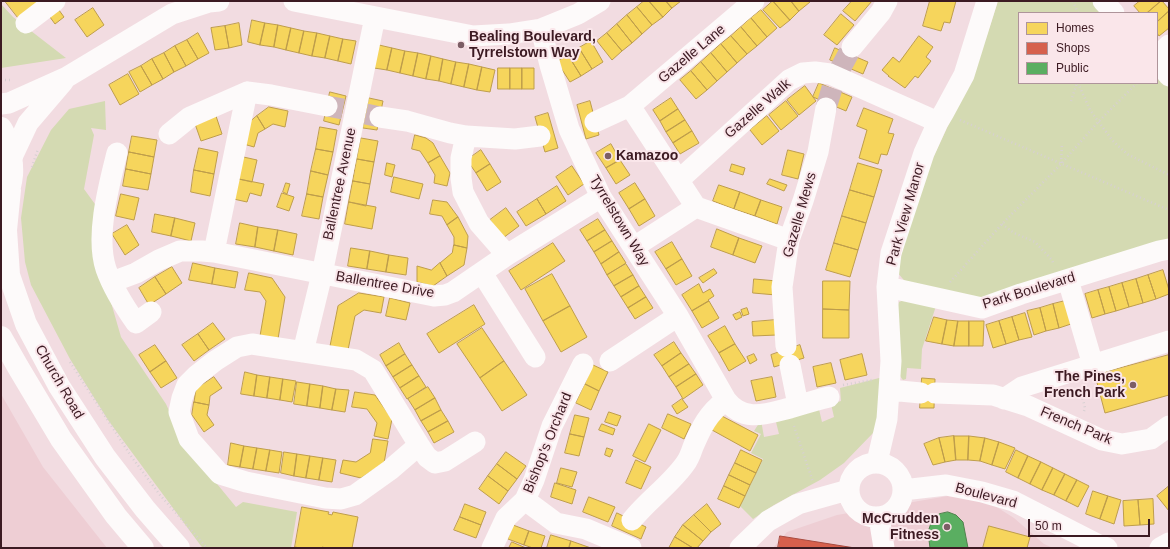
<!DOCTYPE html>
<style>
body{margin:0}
#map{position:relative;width:1170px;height:549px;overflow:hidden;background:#f2dce1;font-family:Helvetica,sans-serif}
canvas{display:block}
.frame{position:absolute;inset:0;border:2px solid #3c1a22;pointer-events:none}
.legend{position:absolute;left:1018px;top:12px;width:140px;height:72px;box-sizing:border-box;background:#fae6ea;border:1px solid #ae949a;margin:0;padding:5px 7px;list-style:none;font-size:12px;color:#3c1a22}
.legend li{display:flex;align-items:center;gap:8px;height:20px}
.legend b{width:20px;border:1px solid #ae949a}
.scale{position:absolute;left:1028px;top:519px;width:122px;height:18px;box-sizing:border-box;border:2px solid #3c1a22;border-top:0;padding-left:5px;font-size:12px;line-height:14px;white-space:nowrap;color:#3c1a22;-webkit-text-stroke:3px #fae6ea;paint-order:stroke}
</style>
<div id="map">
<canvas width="1170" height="549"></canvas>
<div class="frame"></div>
<ul class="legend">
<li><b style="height:11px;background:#f6d55c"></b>Homes</li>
<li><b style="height:11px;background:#d6604d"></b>Shops</li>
<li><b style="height:11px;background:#5aae61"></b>Public</li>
</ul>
<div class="scale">50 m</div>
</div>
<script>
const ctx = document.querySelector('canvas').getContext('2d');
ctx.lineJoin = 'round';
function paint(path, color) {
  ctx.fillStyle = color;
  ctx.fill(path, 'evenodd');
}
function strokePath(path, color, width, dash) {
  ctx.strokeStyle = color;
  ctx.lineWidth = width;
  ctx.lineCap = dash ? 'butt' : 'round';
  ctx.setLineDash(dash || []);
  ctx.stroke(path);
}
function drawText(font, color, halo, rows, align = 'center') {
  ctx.font = font + ' Helvetica,sans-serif';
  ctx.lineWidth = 4;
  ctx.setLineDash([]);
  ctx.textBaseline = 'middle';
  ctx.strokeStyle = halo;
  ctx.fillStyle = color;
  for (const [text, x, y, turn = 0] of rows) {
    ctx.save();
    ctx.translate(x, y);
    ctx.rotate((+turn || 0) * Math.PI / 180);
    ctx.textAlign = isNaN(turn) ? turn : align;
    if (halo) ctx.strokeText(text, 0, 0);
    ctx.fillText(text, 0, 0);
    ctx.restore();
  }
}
const built = new Path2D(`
 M1,394L43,467L107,548H1Z
 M948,496L987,501L1014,518L1044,544L1053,548H773L787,532L837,515Z`);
const green = new Path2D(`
 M998,1H1097L1108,13H1019V83H1157V69L1169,83V243L979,299L908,285L897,272L910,222L929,166L972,75L987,35Z
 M1,4L13,17L66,58L1,68Z
 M105,101L106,130L91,128L94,135L84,189L100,211L106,285L121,337L166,404L180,435L213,479L236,507L243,502L297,512L291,548H203L201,546L108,420L70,359L31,285L25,262L21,218L27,177L51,130L69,109Z
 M909,298L936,306L922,349L921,369L907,368L906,379L903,380L900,376L897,308L899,302Z
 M883,377L882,396L874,432L844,463L820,480L774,505L753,519L740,506L763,459L751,453L761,434L754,431L761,420L764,437L779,434L775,418L818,405L822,422L834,417L831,404L841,401L840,388Z`);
const homes = new Path2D(`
 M5,1H44L20,20Z
 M644,1H649L663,17L652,25L637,7Z
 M649,1H666L672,8L663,17Z
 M666,1H681L672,8Z
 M773,1L790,20L780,28L763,10Z
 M773,1H791L799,11L790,20Z
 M791,1H809L810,2L799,11Z
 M852,1H872L855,21L843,11Z
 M930,1H956L950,23L944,22L941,31L923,26Z
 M1140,1H1161L1147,13H1140L1134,6Z
 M1161,1H1162L1169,9V11L1157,22V13H1147Z
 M56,6L64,17L55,24L47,13Z
 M637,7L652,25L642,34L627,15Z
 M93,8L104,25L87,37L75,20Z
 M761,10L777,28L767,37L751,18Z
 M1169,11V28L1159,36L1157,33V22Z
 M841,14L854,25L837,45L824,35Z
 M627,15L642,34L632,43L617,24Z
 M751,18L767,37L757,46L741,27Z
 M252,20L265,23L260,45L248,42Z
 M239,23L242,45L229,48L225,26Z
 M265,23L278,25L274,47L260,45Z
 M617,24L632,43L622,51L607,33Z
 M278,25L291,28L286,50L274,47Z
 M225,26L229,48L215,50L211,28Z
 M741,27L757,46L747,54L731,36Z
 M291,28L304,31L299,53L286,50Z
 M304,31L317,33L312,56L299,53Z
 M198,33L209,53L198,59L187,40Z
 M317,33L330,36L325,58L312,56Z
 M607,33L622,51L612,60L597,41Z
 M330,36L343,39L338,61L325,58Z
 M731,36L747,54L737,63L721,44Z
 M919,36L933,47L926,57L931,61L918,78L915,76L905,88L888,76H889L882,70L893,57L899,62Z
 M343,39L356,41L351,64L338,61Z
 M187,40L198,59L186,66L175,46Z
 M591,41L603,62L592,69L579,48Z
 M721,44L737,63L727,72L711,53Z
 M379,45L392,48L387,70L374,68Z
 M175,46L186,66L174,72L164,53Z
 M392,48L405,51L400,73L387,70Z
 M579,48L592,69L581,76L568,55Z
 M835,48L868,62L863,74L830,60Z
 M405,51L418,53L413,76L400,73Z
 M164,53L174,72L163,79L152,59Z
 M418,53L431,56L426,79L413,76Z
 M711,53L727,72L717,81L701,62Z
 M568,55L581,76L570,82L557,62Z
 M431,56L443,59L439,81L426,79Z
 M152,59L163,79L152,85L141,66Z
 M443,59L456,62L451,84L439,81Z
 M456,62L469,64L464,87L451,84Z
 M701,62L717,81L707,90L691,71Z
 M469,64L482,67L477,90L464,87Z
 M141,66L152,85L140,92L129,72Z
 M482,67L495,70L490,92L477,90Z
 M498,68H510V89H498Z
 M510,68H522V89H510Z
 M522,68H534V89H522Z
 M691,71L707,90L696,99L680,80Z
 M128,74L139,94L120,105L109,85Z
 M819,83L852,97L846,111L813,97Z
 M805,86L816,101L799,115L787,100Z
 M330,92L346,96L339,125L324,121Z
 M369,98L383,101L377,130L363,128Z
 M671,98L678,109L660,121L653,110Z
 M590,101L599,135L586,139L577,105Z
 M786,101L798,116L781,130L769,115Z
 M269,107L288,111L285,127L273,124L265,129L257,116Z
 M864,108L893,119L888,133L894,134L887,155L881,154L878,164L859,158L867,130L857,126Z
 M678,109L685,120L666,132L660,121Z
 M215,113L222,134L201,141L194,121Z
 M548,113L558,148L545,152L535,117Z
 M257,116L265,129L258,133L254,147L240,143L245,126Z
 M767,116L779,131L762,145L750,130Z
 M685,120L692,131L673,143L666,132Z
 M320,127L337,130L333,152L316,149Z
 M692,131L699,143L680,154L673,143Z
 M415,135L426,138L433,143L440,156L428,163L420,151L412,149Z
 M132,136L157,140L154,157L129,152Z
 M361,138L378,141L374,162L357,159Z
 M611,144L620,160L606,168L596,153Z
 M199,148L218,152L214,174L194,170Z
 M316,149L333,152L328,175L311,171Z
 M481,150L490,164L476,173L467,160Z
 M788,150L804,154L798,179L782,175Z
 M129,152L154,157L151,174L126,169Z
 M239,156L257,160L252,182L234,178Z
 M440,156L450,173L447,186L434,183L435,175L428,163Z
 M357,159L374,162L370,184L353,181Z
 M620,160L630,175L616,184L606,168Z
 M387,163L395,165L392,177L385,175Z
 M858,163L882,170L874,197L850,190Z
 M490,164L501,182L487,191L476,173Z
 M732,164L745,168L743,175L730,171Z
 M572,166L584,184L568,195L556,177Z
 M126,169L151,174L148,190L123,186Z
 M194,170L214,174L210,196L191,192Z
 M311,171L328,175L323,197L307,194Z
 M394,177L423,184L419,199L391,192Z
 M234,178L264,184L261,196L250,193L247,202L229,198Z
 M770,179L787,185L784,191L767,184Z
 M353,181L370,184L366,206L349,202Z
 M286,183L290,184L287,194L283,192Z
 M635,183L645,199L629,209L619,193Z
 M719,185L740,192L734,209L713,201Z
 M557,186L566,201L546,214L537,199Z
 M850,190L874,197L866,223L842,216Z
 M740,192L761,200L755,216L734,209Z
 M282,193L294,197L289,211L277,207Z
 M121,194L139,198L134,220L116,216Z
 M307,194L323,197L319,219L302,216Z
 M537,199L546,214L526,226L517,212Z
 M645,199L655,216L639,226L629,209Z
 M433,200L447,202L458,217L447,225L442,216L430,214Z
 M761,200L782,207L777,224L755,216Z
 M349,202L376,207L372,229L345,224Z
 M506,208L519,226L503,238L490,220Z
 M155,214L175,218L171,236L152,232Z
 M842,216L866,223L858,250L834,243Z
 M458,217L468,236L467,248L454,245V237L447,225Z
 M175,218L195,223L191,241L171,236Z
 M598,219L605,230L587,241L580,230Z
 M240,223L258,227L255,247L236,244Z
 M127,225L139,245L125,255L112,234Z
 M258,227L278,230L274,251L255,247Z
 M717,229L739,238L733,255L711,247Z
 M278,230L297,234L293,255L274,251Z
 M605,230L612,241L594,252L587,241Z
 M739,238L762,246L755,263L733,255Z
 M612,241L619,252L601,264L594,252Z
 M672,242L682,259L666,269L655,252Z
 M553,243L565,261L521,290L509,271Z
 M834,243L858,250L850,277L826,270Z
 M454,245L467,248L464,265L447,276L440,263L452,253Z
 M351,248L370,251L367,269L348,266Z
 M370,251L389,255L386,272L367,269Z
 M619,252L626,263L607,275L601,264Z
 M389,255L408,258L406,275L386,272Z
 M682,259L692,276L676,285L666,269Z
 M193,263L215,268L212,284L189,280Z
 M440,263L447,276L433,286L417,282V266L431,270Z
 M626,264L633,275L614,286L607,275Z
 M172,267L182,283L166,294L155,277Z
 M215,268L238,272L235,288L212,284Z
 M714,269L717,273L703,283L699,278Z
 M1163,270L1169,290V294L1156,299L1148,275Z
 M249,273L272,278L285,297L278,339L260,336L266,301L260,292L245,290Z
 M552,274L570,306L543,321L525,289Z
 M633,275L639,286L621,297L614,286Z
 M1148,275L1156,299L1143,303L1136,279Z
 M155,277L166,294L149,305L139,288Z
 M754,279L777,281L776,295L753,293Z
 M1136,279L1143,303L1129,307L1122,283Z
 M823,281H850L849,310L823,309Z
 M1122,283L1129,307L1116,311L1109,287Z
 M699,284L703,293L710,289L714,296L708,300L709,301L692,311L682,295Z
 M639,286L646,297L628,308L621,297Z
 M1109,287L1116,311L1105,314L1098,290Z
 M1098,290L1105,314L1092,318L1085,294Z
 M359,293L384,297L381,313L364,310L355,316L348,350L330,346L338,306Z
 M646,297L653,308L635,319L628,308Z
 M390,298L410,303L406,320L386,316Z
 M709,301L719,318L702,328L692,311Z
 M1065,301L1071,324L1059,328L1053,304Z
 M1053,304L1059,328L1046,331L1040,308Z
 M474,305L485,324L439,353L427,334Z
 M570,306L587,337L561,352L543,321Z
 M747,308L749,314L743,316L741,310Z
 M1040,308L1046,331L1034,335L1027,311Z
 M823,309L849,310V338H823Z
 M740,312L742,317L736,320L733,315Z
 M1025,313L1032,337L1019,340L1012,317Z
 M934,317L947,320L942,344L926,341Z
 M1012,317L1019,340L1006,344L999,321Z
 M776,320L777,335L753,336L752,322Z
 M947,320L958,321L954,346L942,344Z
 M958,321H969V346H954Z
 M969,321H984L983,346H969Z
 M999,321L1006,344L993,348L986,325Z
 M213,323L225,339L209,350L198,334Z
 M725,326L735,344L719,353L708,336Z
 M482,328L504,361L480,378L457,344Z
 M198,334L209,350L194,361L182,345Z
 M674,342L681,353L662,366L654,355Z
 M399,343L405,354L386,366L380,355Z
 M735,344L746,361L729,371L719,353Z
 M155,345L166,361L150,372L139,355Z
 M800,345L804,358L774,367L771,355Z
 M681,353L689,364L669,377L662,366Z
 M405,354L412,365L393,377L386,366Z
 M754,354L757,360L750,364L747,357Z
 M862,354L867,375L845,380L840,360Z
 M1169,355V395L1105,413L1095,375Z
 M166,361L177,378L161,388L150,372Z
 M504,361L527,395L502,411L480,378Z
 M831,363L836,383L817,387L813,367Z
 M689,364L696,374L676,387L669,377Z
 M412,365L419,376L400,388L393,377Z
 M593,365L608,372L599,391L585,384Z
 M245,372L257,375L254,396L241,394Z
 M696,374L703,385L683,399L676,387Z
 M257,375L270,377L267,398L254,396Z
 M419,376L426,387L407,399L400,388Z
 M214,377L222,388L210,396L209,405L194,402L196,389Z
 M270,377L283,379L280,400L267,398Z
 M772,377L776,397L756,401L751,381Z
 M922,378L935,379L934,408H920Z
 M283,379L296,381L292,402L280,400Z
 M297,382L310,384L307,406L294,404Z
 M310,384L323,386L320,408L307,406Z
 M585,384L599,391L591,410L576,403Z
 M323,386L336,389L332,410L320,408Z
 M428,387L435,398L415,410L408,399Z
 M336,389L349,390L345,412L332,410Z
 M355,392L375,395L392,419L388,439L374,436L377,423L367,409L352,407Z
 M435,398L441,410L421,421L415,410Z
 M682,399L688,407L677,414L672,406Z
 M194,402L209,405L207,415L214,425L204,432L192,415Z
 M441,410L448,421L428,432L421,421Z
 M609,412L621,416L617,426L605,422Z
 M668,414L691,424L684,439L662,428Z
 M575,415L589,418L584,437L570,434Z
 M720,415L758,435L750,451L712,430Z
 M448,421L454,432L434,443L428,432Z
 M602,424L615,429L613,435L599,430Z
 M649,424L661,430L645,462L633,456Z
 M570,434L584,437L579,456L565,453Z
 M954,436H969L968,460H956Z
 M954,436L956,460L945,462L939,438Z
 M969,436L985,438L980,461L968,460Z
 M939,438L945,462L933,465L924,444Z
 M985,438L999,442L992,465L980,461Z
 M373,439L388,441L384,463L361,478L340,473L343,460L356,462L370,453Z
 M999,442L1015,448L1005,469L992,465Z
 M231,443L244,446L240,467L228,465Z
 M244,446L257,448L253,469L240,467Z
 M257,448L270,450L266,471L253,469Z
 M607,448L613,450L610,457L605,455Z
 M270,450L282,452L279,473L266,471Z
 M741,450L762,460L756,473L735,463Z
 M1016,450L1028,456L1018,478L1006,472Z
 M284,452L297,454L294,476L281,473Z
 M506,452L526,466L517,479L497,464Z
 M297,454L310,456L306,478L294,476Z
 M310,456L323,458L319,480L306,478Z
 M1028,456L1041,462L1030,484L1018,478Z
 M323,458L336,460L332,482L319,480Z
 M636,460L651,467L641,489L626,483Z
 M1041,462L1053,468L1042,490L1030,484Z
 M735,463L756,473L750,485L729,475Z
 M497,464L517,479L508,491L488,476Z
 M561,468L577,472L572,487L557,483Z
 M1053,468L1065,474L1054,495L1042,490Z
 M1065,474L1077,480L1066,501L1054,495Z
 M729,475L750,485L745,496L724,486Z
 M488,476L508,491L499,504L479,489Z
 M1077,480L1089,486L1078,507L1066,501Z
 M555,483L576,490L572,504L551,497Z
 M724,486L745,496L739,508L718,499Z
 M1168,487L1169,489V511L1157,496Z
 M1093,491L1108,496L1100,519L1086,514Z
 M1108,496L1121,500L1114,524L1100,519Z
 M589,497L615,507L608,522L583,512Z
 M1153,499L1154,524L1140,525L1138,500Z
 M1138,500L1140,525L1124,526L1123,501Z
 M465,504L486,512L481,525L460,517Z
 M707,504L721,524L711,532L694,515Z
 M302,507L329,512L328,514L332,515L333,512L358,517L352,548H326L322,547V548H300L295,547Z
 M617,513L646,527L641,539L612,526Z
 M694,515L711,532L703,541L683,525Z
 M460,517L481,525L476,538L454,530Z
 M513,525L529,531L524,545L508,539Z
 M683,525L703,541L697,548H693L675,537Z
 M989,526L1030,537L1027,548H983Z
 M529,531L545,536L541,548H533L524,545Z
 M551,535L571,541L569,548H547Z
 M675,537L693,548H669Z
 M571,541L591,548H569Z
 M512,542L526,548H509Z`);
const shops = new Path2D(`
 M780,536L855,548H778Z`);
const public = new Path2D(`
 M948,512L956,515L963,522L968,548H930L928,532L932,520L939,514Z`);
const minorTunnel = new Path2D(`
 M839,71L852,47
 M327,106L343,109
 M826,108L833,85
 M366,114L380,117`);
const path = new Path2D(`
 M1073,1L1078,13
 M1,80H13
 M1078,83L1090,110L1112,140L1127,154L1169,175
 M1071,101L1077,83
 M960,120L1169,210
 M1061,163L1062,145
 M32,167L38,149
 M1002,224L1014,233L1035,242L1052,260L1054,265
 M950,282L1002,224L1061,164L1099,121L1137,83
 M70,362L131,456L160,495L207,548
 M843,385L872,380
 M1084,411L1085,408L1082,396L1083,390L1087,389L1086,386
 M794,426L813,482`);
const minor = new Path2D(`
 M294,1L473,36L509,34L541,29L578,14L600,1
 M1103,1L1114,13
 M26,23L55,1
 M541,29L550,65L569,129L601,197L678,316L726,400C744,423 766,414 790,408C803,404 816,400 829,397
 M852,47L881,12L887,1
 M1157,57L1169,45
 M1157,61L1169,76
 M1,104L9,103L67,77L172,14L209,2L219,1
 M630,106L696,207
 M380,117L407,121L450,133L466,136L515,139L540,136
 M595,122L630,106L754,1
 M169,134L190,117L247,92L271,95L327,106
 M466,136L461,158V178L463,192L479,223L507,255
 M117,153C109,185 95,236 106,269C113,289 124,306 136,323L151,312
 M12,157L28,123L63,82
 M679,180L789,80L803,73L815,72L830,74L938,122
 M696,207L789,240
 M634,247L696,207
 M214,252L247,92
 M482,273L535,357
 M1068,280L1093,365
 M112,282L136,273L159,260L180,251H202L214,252L434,296L445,295L453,292L507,255L601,197
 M887,287L982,308L1021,294L1159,251L1169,249
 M786,346L782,287L789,240L803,201L818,152L826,108
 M303,352L322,274L375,17
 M610,361L678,316
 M790,365L798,405
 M889,390L921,393
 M935,393L993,395L1028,406L1102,440L1122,444L1151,439L1169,426
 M1004,399L1022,387L1169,341
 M419,445L390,470L355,495L341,499L325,498L246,482L220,474L189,439L179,412L182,398L187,385L197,375L215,361L237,347L252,344L356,360L373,370L419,445L427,457L435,463L445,461L475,442
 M877,462L887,419L891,361L887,287L891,253L924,153L938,122L944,112L964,75L987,1
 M849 490a27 27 0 1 1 54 0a27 27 0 1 1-54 0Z
 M903,490L946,485L982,492L1013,501L1099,545L1107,548
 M525,500L556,523L586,529L631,548
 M879,517L884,548
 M632,520C648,500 670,485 685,464C689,459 691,453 693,447C701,428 708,413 726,400
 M492,548L506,518L525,500L534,480L552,426L583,364
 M740,548L768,521L798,504L848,490
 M1160,548L1169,543`);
const major = new Path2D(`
 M1,128C5,133 6,139 8,145C15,167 13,183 4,204
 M10,190L6,230L9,275L26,324L59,386L105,457L145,509L179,548
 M1,337L18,367L61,439L116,516L143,548`);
const markers = [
 [461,45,4,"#7c5e65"],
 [608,156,4,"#7c5e65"],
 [1133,385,4,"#7c5e65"],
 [947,527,4,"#7c5e65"]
];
const poiNames = [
 ["Bealing Boulevard,",469,37],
 ["Tyrrelstown Way",469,53],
 ["Kamazoo",616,156],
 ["The Pines,",1125,377,"right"],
 ["French Park",1125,393,"right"],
 ["McCrudden",939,519,"right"],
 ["Fitness",939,535,"right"]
];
const streetNames = [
 ["Gazelle Lane",692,54,-40],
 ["Gazelle Walk",758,109,-41],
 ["Ballentree Avenue",340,184,-78],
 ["Park View Manor",906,214,-74],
 ["Gazelle Mews",800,215,-74],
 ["Tyrrelstown Way",619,221,59],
 ["Ballentree Drive",385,285,10],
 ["Park Boulevard",1029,291,-17],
 ["Church Road",59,382,60],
 ["French Park",1076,426,23],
 ["Bishop's Orchard",548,443,-68],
 ["Boulevard",986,496,15]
];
paint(built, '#eeced4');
paint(green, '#d4dab2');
paint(homes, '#f6d55c');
strokePath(homes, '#be9d4b', 1);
paint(shops, '#d6604d');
strokePath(shops, '#a84b40', 1);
paint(public, '#5aae61');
strokePath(public, '#51824e', 1);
strokePath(minorTunnel, '#ceb5bb', 21, [21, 10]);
strokePath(path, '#d7d0d2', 2.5, [1, 3]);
strokePath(minor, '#fdfafa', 21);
strokePath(major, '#fdfafa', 22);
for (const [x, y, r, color] of markers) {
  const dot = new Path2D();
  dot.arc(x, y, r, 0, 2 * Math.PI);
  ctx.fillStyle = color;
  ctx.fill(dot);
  strokePath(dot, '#fae6ea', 1.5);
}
drawText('bold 14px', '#3c1a22', '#fae6ea', poiNames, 'left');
drawText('14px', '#3c1a22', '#fae6ea', streetNames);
</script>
